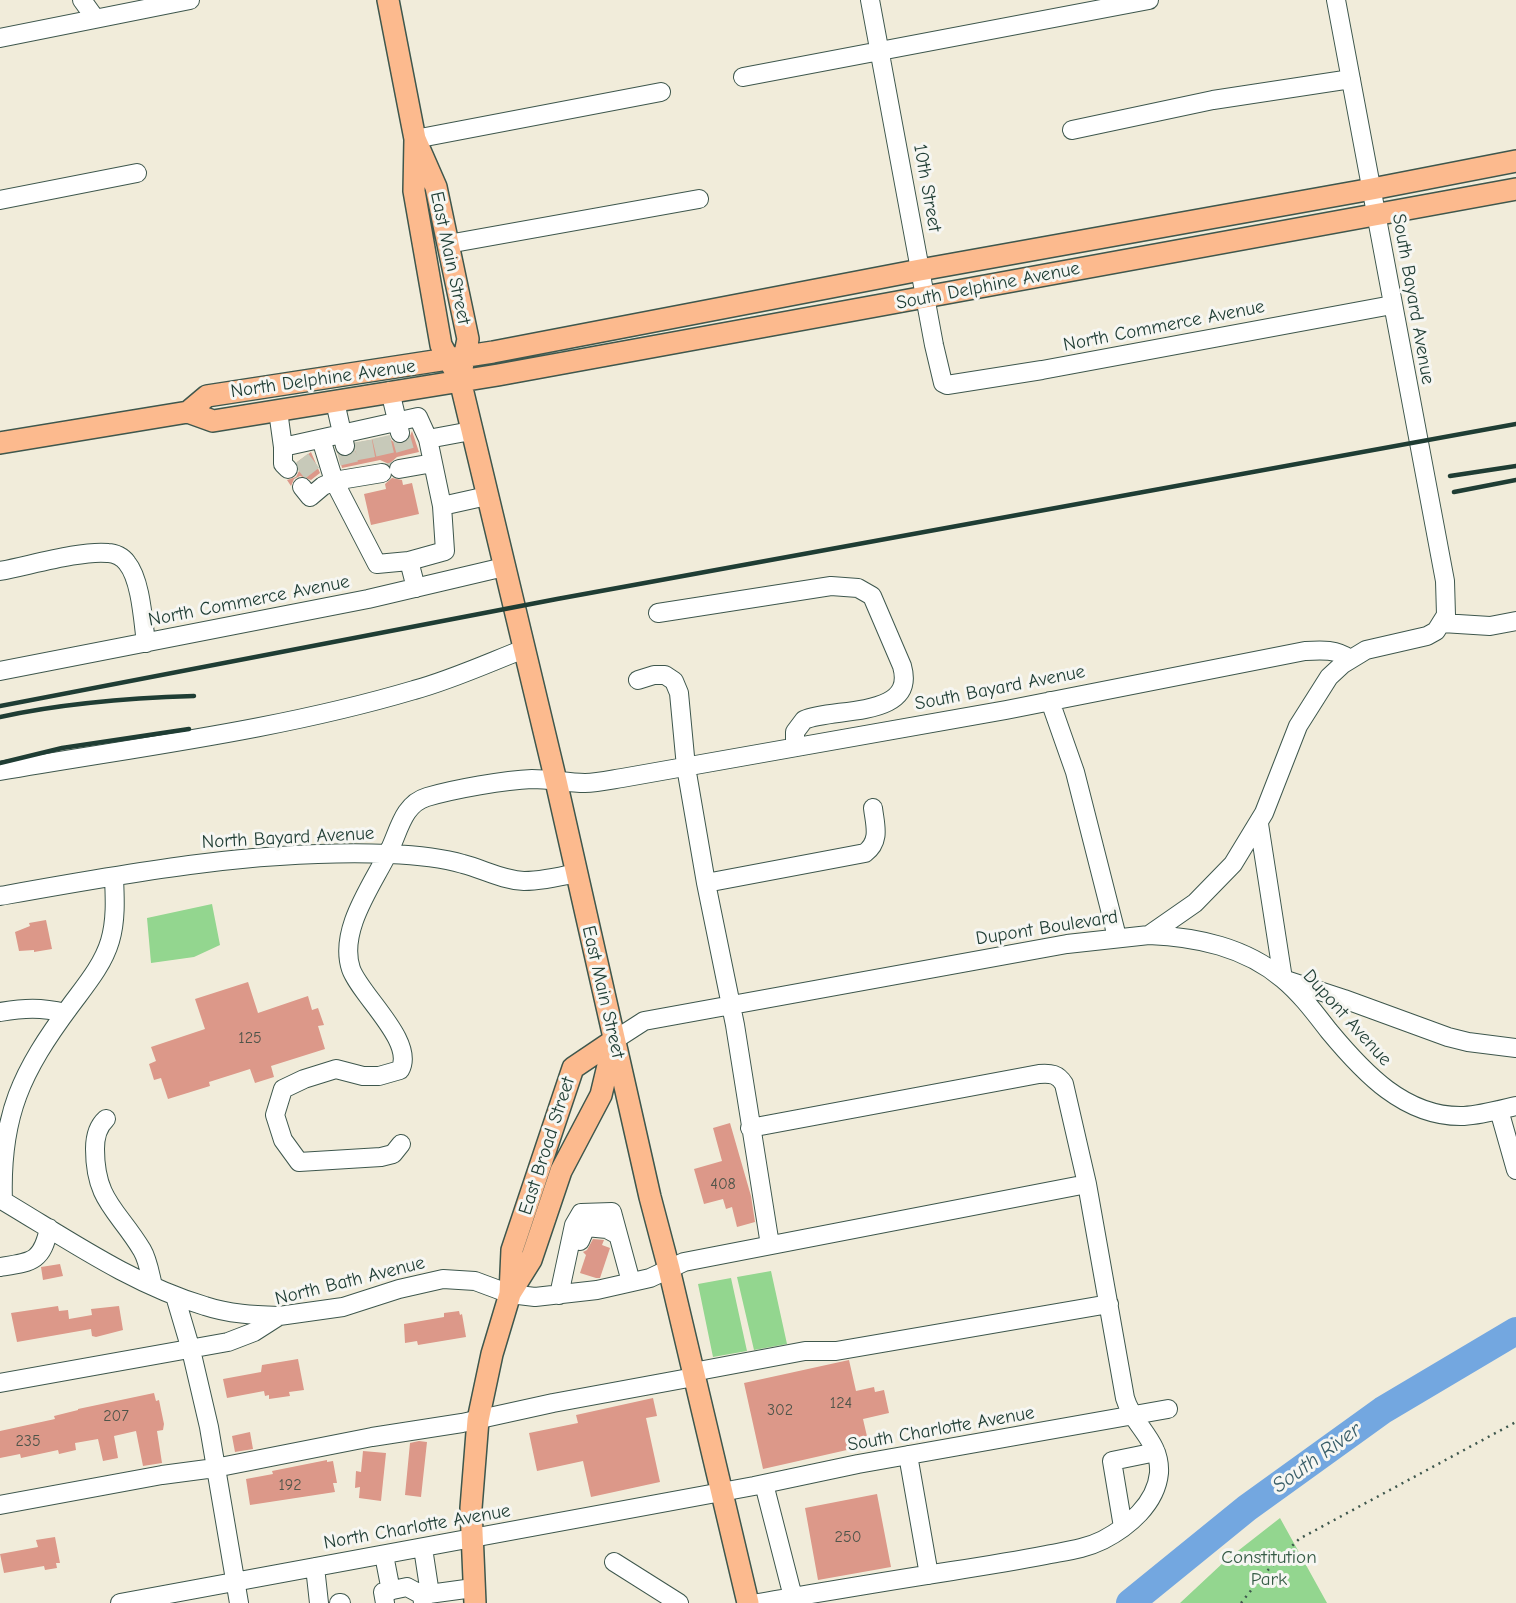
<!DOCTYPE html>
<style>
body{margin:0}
canvas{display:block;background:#f1ecda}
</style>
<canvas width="1516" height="1603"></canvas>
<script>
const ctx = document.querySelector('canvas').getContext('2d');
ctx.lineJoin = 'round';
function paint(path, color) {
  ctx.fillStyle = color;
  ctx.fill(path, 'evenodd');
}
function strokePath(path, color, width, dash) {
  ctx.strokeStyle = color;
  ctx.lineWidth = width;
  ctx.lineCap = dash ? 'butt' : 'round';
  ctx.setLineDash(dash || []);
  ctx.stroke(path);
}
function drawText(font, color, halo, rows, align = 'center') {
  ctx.font = font + ' "Comic Neue",sans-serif';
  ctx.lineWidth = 6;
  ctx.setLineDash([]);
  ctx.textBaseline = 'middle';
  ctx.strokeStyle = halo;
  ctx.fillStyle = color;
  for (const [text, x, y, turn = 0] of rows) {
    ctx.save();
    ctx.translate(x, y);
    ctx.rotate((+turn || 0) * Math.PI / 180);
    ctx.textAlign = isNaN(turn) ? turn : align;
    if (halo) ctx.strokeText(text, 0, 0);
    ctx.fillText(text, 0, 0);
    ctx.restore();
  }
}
const green = new Path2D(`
 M212,904L220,945L194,957L151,963L147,918Z
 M771,1271L787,1344L754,1350L737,1277Z
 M731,1278L747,1351L713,1357L698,1284Z
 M1280,1518L1327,1603H1180L1225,1561Z`);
const river = new Path2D(`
 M1130,1603L1247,1508L1383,1410L1516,1331`);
const building = new Path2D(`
 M412,431L419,452L397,457L389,464L380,460L342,468L338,454L347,457L352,455L356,450V443L389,436L392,441L402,444L408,441Z
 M311,452L320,473L311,480L300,476L294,479L291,486L287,480L296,477L299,471L297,462Z
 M392,478L402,480L403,485L412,483L419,514L371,525L364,494L386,489L385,484Z
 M46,920L52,949L34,952V950L19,951L15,932L30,926L29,923Z
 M248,982L258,1013L308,996L312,1010L318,1008L324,1025L318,1026L325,1049L271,1066L274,1077L255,1083L250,1069L209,1082L210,1086L168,1099L161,1078L154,1080L149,1064L156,1061L151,1047L205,1029L195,999Z
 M730,1123L751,1196L755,1222L737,1227L732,1207L726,1209L723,1199L704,1204L694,1169L722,1161L713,1128Z
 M593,1239L604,1240L602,1245L610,1248L600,1278H596L580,1273L586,1255L583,1252L587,1250Z
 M60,1264L63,1276L43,1280L41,1267Z
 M58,1306L59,1311L68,1310L69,1319L92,1315L91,1309L119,1306L123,1330L96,1337L92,1336L91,1329L17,1342L11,1313Z
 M459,1311L460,1315L462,1314L466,1337L418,1345L417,1341L405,1343L404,1324L444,1317V1313Z
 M298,1359L304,1390L289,1392L290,1396L269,1399V1395L265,1396L264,1391L227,1398L223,1379L261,1372L262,1365Z
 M849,1360L856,1391L874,1387L875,1392L884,1390L889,1413L863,1419L869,1445L763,1469L744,1383Z
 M154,1393L156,1401L159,1400L164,1424L163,1430L157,1431L162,1463L143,1466L136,1431L114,1436L118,1458L103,1461L98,1439L75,1443L76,1450L59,1454L58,1450L21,1458L20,1454L0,1458V1431L55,1419L54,1416L78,1410V1409Z
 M653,1398L657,1416L646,1418L660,1482L591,1497L583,1461L537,1471L529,1433L578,1423L576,1415Z
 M250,1432L253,1449L235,1452L232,1436Z
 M419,1441L427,1442L421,1497L405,1495L410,1443Z
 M363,1451L386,1453L381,1501L359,1498L360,1487L355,1488L356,1471L361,1472Z
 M327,1460V1462L333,1461L337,1483H333L335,1492L250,1505L246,1479L273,1474L272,1471Z
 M877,1494L891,1567L818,1580L805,1508Z
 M55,1537L60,1563H56L57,1568L45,1570L44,1566L4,1573L0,1554L38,1547L36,1540Z`);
const minorTunnel = new Path2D(`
 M400,433L406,454
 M381,437L389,471
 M363,441L367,463
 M345,446L350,467
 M301,459L315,477`);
const path = new Path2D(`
 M1241,1603L1264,1574L1299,1539L1516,1422`);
const minor = new Path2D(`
 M82,0L95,18
 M870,0L934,345L943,383L947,385L1042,370L1392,305
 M0,38L190,0
 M743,77L1149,0
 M1072,130L1213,100L1351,79
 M415,139L661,92
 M0,200L137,173
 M448,244L699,199
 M390,391L400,433
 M335,402L345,446
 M278,411L283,447L418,417L428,439L471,431
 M428,439L442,506L487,496
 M283,447V464L288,469
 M399,469L433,463
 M382,473L334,481L377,564L409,561
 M302,487L310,497L323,486L334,481L321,439
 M0,571C28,566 82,550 108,553C115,553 123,557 127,563C141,580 143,621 146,643
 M416,588L409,561L445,551L442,506
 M658,613L831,586L858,588L872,596L902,666C917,719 834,707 804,720L795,732V747
 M1442,623L1490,626L1516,621
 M0,671L368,599L504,567
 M638,680L654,675H665L674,681L679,693L686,767L706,883L735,1025L770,1245
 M1050,701L1075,772L1117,937
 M0,771C138,747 279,730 414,690C451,680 488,663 524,649
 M1259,824L1283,979L1344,999L1448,1037L1468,1042L1516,1048
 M706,883L865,853C881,841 875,825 873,808
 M0,896C128,873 258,849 389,854C414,855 439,857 463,864C483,869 502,880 524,881C541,881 559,877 576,873
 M1149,935C1197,937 1245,947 1283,979C1301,994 1315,1013 1329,1031C1363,1072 1405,1118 1464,1116C1481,1115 1499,1110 1516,1106
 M0,1012C24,1008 41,1007 65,1013
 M613,1041L644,1021L1067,944L1149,935L1195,903L1233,864L1264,813L1298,726L1329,677L1343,664L1366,650L1427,636L1436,631L1446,615L1445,581L1336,0
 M1499,1110L1516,1170
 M106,1119C97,1127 95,1138 95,1149C95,1201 118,1210 142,1250C148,1260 150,1274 153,1286
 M750,1128L1039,1074C1051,1073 1058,1074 1064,1084L1087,1184L1125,1398C1133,1426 1161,1441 1159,1473C1156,1504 1128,1527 1103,1540C1085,1549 1066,1551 1046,1555C1015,1561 984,1566 952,1571C887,1581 823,1592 758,1603
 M401,1144L393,1154L381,1157L299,1162L283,1140L275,1115L283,1089L304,1079L336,1069L363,1076H379L400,1070C416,1042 360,995 351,969C338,930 373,884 389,851C399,831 403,804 427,797C454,789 505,780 532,779C550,779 568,783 585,783C597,783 610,780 622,778L1006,710L1305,651C1322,650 1336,649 1350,659
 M0,1199C66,1238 131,1284 205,1306C229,1314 254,1315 279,1316
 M3,1201C0,1115 22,1071 71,1005C85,986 103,965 110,941C116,921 115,899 114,878
 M580,1241L586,1227L607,1229L618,1235
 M0,1267C32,1262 42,1262 49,1228
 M559,1295L574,1225L581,1213L612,1212L631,1282
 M175,1296L191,1350L209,1427L239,1603
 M693,1372L805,1351H836L1109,1304
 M0,1383L228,1342L254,1332L279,1316L343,1307L399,1289L443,1279L475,1281L510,1294L535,1297L597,1290L650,1278L684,1262L1087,1184
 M908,1455L929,1575
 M764,1484L793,1597
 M0,1505L162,1475L215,1468L372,1437L462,1423L553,1403L694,1377
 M1123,1527L1112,1461L1156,1452
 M423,1548L430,1594
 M384,1555L391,1591
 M614,1562L679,1603
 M315,1567L319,1603
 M120,1603L754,1486L858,1464L1168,1409
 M339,1603H341
 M385,1603L383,1592L407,1587L422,1595
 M423,1603L422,1595L473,1588`);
const major = new Path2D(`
 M388,0L415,139L436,187L468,339L462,368
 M415,139L414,191L441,345L460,380L556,781L650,1197L669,1269L748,1603
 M188,412L207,396L493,352L920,270L1372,189L1516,161
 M0,443L188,412L213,421L498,375L1516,189
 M511,1292L531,1260L561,1171L601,1095L612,1049
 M475,1603L471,1508L478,1420L492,1354L510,1294L512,1250L573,1068L613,1041`);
const rail = new Path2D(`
 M1450,476L1516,466
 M1454,492L1516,480
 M0,706L557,599L1516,424
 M0,717C64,703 128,698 194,696
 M0,763L62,748L189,729`);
const numberNames = [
 ["125",250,1038],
 ["408",723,1184],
 ["124",841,1403],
 ["302",780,1410],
 ["207",116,1416],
 ["235",28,1441],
 ["192",290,1485],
 ["250",848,1537]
];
const streetNames = [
 ["10th Street",927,188,80],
 ["East Main Street",450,258,78],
 ["South Delphine Avenue",988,286,-11],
 ["South Bayard Avenue",1413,299,80],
 ["North Commerce Avenue",1164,326,-11],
 ["North Delphine Avenue",323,379,-8],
 ["North Commerce Avenue",249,601,-11],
 ["South Bayard Avenue",1000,688,-11],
 ["North Bayard Avenue",288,838,-3],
 ["Dupont Boulevard",1047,928,-9],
 ["East Main Street",603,992,77],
 ["Dupont Avenue",1347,1018,48],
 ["East Broad Street",547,1146,-72],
 ["North Bath Avenue",350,1281,-14],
 ["South Charlotte Avenue",941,1429,-10],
 ["North Charlotte Avenue",417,1527,-10]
];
const parkNames = [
 ["Constitution",1269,1558],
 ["Park",1269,1580]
];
const waterNames = [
 ["South River",1317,1458,-36]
];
paint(green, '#93d68f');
strokePath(river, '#73a7e0', 28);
paint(building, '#dc9889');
strokePath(minorTunnel, '#c7c9b9', 18, [18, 9]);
strokePath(minor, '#3e574d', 20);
strokePath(major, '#3e574d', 24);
strokePath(path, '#3e574d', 2.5, [2, 5]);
strokePath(minor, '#fff', 18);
strokePath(major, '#fcba8e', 21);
strokePath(rail, '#1f3d34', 4.5);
drawText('16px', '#4e5449', null, numberNames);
drawText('19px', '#1f3d34', '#f6f6f2', streetNames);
drawText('19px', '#365c46', '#f6f6f2', parkNames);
drawText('italic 21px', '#385d68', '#f6f6f2', waterNames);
</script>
